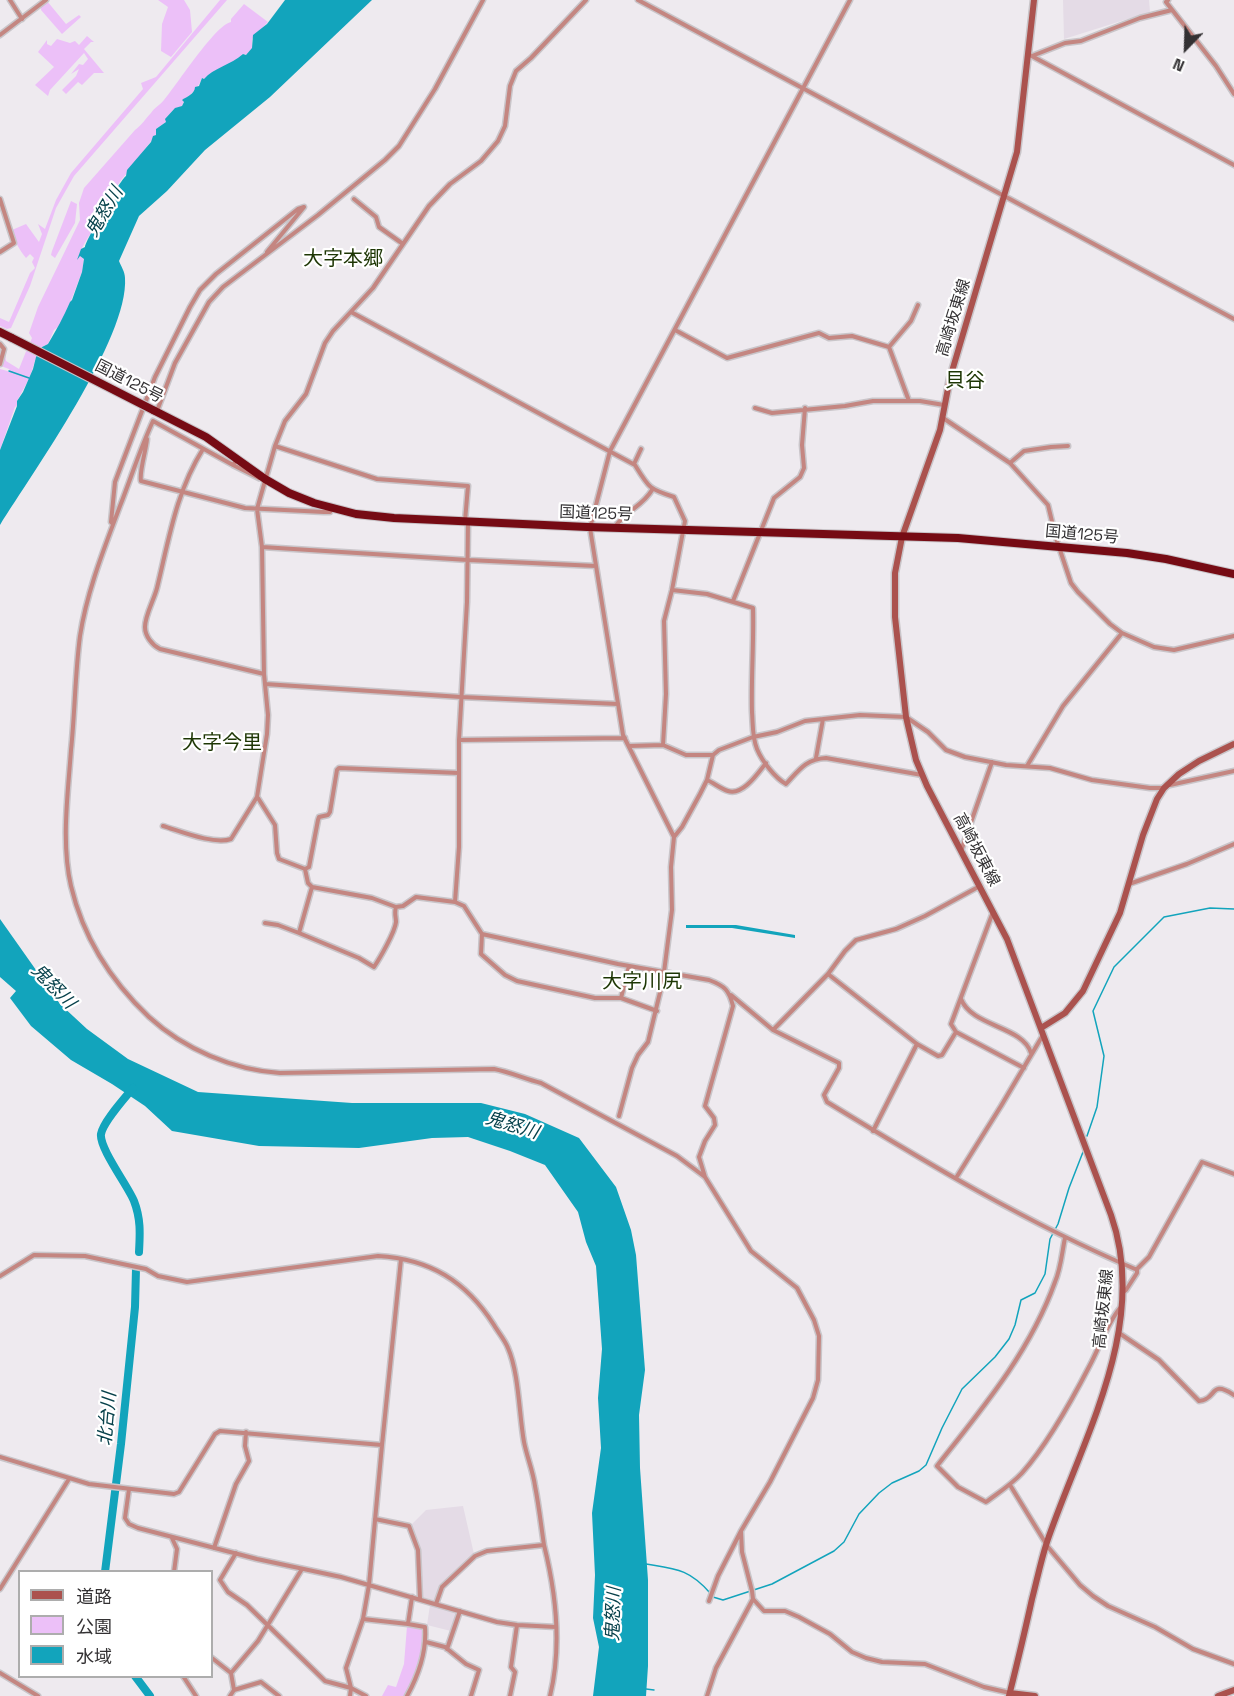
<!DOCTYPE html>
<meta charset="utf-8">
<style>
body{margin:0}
#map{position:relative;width:1234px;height:1696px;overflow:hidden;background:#eeeaef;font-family:"Space Grotesk","Noto Sans JP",sans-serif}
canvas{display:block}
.legend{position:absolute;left:18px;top:1570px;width:195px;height:108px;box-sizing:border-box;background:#fff;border:2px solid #adadad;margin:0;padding:8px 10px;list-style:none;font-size:18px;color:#333133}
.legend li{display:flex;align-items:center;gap:12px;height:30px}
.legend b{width:30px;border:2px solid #adadad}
.north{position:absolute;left:1156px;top:18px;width:60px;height:60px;-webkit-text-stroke:4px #fff;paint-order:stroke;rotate:203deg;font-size:16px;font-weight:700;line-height:24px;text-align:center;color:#333133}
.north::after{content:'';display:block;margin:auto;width:21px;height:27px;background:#333133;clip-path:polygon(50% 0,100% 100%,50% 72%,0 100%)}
</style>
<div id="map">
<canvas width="1234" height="1696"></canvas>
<ul class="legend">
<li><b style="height:8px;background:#ab524e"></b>道路</li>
<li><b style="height:16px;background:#ecc0f8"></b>公園</li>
<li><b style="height:16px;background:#12a4bc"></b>水域</li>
</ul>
<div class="north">N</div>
</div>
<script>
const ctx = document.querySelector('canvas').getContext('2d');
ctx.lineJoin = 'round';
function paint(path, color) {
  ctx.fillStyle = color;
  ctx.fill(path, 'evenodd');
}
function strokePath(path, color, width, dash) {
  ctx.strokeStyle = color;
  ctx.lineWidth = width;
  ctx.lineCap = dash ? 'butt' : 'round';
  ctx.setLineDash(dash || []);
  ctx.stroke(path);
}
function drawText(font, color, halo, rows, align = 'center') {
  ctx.font = font + ' "Space Grotesk","Noto Sans JP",sans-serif';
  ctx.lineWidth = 4.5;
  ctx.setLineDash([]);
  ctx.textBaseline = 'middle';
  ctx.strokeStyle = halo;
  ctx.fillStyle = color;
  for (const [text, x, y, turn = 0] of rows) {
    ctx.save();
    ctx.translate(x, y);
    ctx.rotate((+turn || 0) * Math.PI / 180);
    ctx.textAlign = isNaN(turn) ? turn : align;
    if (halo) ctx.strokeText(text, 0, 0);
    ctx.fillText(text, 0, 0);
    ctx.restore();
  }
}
const built = new Path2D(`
 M1063,0H1149L1150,12L1064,39Z
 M463,1506L474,1554L441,1586L435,1601L422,1597L420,1548L411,1525L426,1510Z
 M430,1605L458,1612L451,1631L427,1625Z`);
const green = new Path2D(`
 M158,0H184L190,10L192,32L171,57L161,51L162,24L168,7Z
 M220,0H227L74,176L56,208L30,286L11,328L7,329L0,326V318L9,322L30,273L35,268L32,262L34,258L30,254L26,258C19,249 14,241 12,230L26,224L39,242L42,234L38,224L45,229L56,200L71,173L143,89L141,83L156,77Z
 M47,1L66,24L79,15L81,17L62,34L41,10V6Z
 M244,4L268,22L252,39V49L246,55L243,54C232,65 216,69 204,79L202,78C199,87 190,97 182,100L184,101L182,106L173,110L166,119V122L156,129V135C144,149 134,166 122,179C115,187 112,200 107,209C96,225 85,240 78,257L80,256L84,259L82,272L62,324L54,330L48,344L40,348L30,343L32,338L29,333L38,307L80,220L79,203L84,188L135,130C142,125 145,119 151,113C154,108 160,105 164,100C177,85 215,25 231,22V19Z
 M87,36L94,42H91L84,49L104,73H94L82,85L78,82L66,94L62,90L76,76L79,69L71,74L79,64L83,65L88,59L84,53L50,90L48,96L35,85L54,67L38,52L47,40V44L51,46L57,39L70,43L75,41L79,45Z
 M71,201L77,204L75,223L55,258L51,255L52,251Z
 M27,349L37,354L30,377L17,401V406L15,407L0,450V369L11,372L9,369L1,366L5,353L6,361L19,369Z
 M407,1626L424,1629C424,1652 419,1678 404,1696H382L388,1685L396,1687L404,1664Z`);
const water = new Path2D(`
 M285,0H372L270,97L205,150L167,191L139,216L119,261C121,266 125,272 125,278C129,338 33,472 0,525V450L17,406V401L23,392L33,369L36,357L42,347L48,344C57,329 63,318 70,302L72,300L82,272L84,259L80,256L77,260L81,249L85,247C87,238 120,180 126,176L127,170L151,142L153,136L156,135V129L166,122L165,119L175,108L182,106L184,102L182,100C186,97 195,94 195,87L199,86L202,78L204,79C213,68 231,65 243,54L246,55L252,48L253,35L267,24Z
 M0,919L60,1004L87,1029L128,1059L198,1092L352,1103H481L525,1114L579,1138L616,1187L631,1230L636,1255L645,1370L639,1415L640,1468L648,1580V1666L646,1696H593L599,1647L593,1618L595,1575L592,1513L601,1448L598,1398L602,1349L596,1266L586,1242L578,1212L545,1165L510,1151L468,1137L432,1138L359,1148L259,1146L172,1131L145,1106L112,1084L71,1060L31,1026L10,998L16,991L0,977Z
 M686,925H736L795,935V938L732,928H686Z`);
const stream = new Path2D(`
 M9,371L29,378
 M1087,1136L1097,1107L1104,1056L1093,1011L1114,967L1164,917L1210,908L1234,909
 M646,1564C676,1569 689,1569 710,1593
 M713,1597L723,1600L772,1584L834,1551L844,1542L859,1514L879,1493L892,1483L919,1471L926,1465L942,1428L962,1389L995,1357L1009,1339L1015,1325L1021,1300L1035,1293L1045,1274L1050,1239L1058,1224L1069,1188L1083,1152
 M646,1689L654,1690`);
const river = new Path2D(`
 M133,1088C124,1099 103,1122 101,1134C99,1148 128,1186 134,1201C141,1219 140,1234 139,1252
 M105,1572L121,1444L135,1307L136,1269
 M135,1676L150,1696`);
const street = new Path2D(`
 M10,0L22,19
 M638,0L1234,319
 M1168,0L1166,2L1216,66L1234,94
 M0,35L46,0
 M1028,54L1234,165
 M1032,56L1065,43L1081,41L1140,18L1172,10
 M0,199L14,243L0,252
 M354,199L376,217L379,227L403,244
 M351,312L635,465C649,488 649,489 674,497L685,521L672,590L664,621L666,694L663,745
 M675,330L727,358L819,333L829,338L852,336L889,347
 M0,344L4,349L0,364
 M889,347L909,401
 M889,347L911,321L918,305
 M755,408L772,413L845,406L873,401H920L944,405
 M157,411L175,363L209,302L223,287L318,215L385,160L399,146L435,89L483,0
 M943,418L1010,463L1048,505L1056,538L1071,583L1078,592L1110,624L1122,633L1154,647L1174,650L1234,636
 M147,439C146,451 139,472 141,481L245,508L324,512H330L332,508
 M275,446L377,479L468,486L465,521
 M203,449C176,492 169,539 157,588C154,600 145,615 145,627C145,636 152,645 160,649L264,674
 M237,459L233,465L153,421C140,449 131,478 120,506C104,549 87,591 80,636C75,674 75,712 71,750C68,793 61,843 71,886C83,937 111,981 149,1017C184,1049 233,1070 280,1073L494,1069C510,1072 525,1079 541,1083L677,1156L705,1177L751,1251L797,1288L814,1320L819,1336L818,1380L813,1398L770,1482L741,1531L742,1552L752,1591L753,1599L716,1668L707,1696
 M1010,463L1024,451L1051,447L1068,446
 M634,464L641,449
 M233,465L259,478
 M113,524L111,522L115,482L118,474L155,377L190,307L200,290L216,274L298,209L304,207L267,252
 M615,527C624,512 643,506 652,490
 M262,547L468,560L596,566
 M672,590L707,594L753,608C754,643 751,677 752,712C753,724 752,737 757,749C762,761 775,778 786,784C799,770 806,759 826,758L922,775
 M733,601L774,498L800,477L804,468L802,445L805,408
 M265,684L461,697L618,704
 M459,740L625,738
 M629,746L663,745L686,755H713L719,750L753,737L777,732L805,721L860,715L906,717L928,732L946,750L965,757L1006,765L1050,768L1092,780L1150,788H1163
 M816,758L823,719
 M1027,766L1063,706L1122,633
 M707,780C714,783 721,789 728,791C743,796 758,773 766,763
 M1170,785L1234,771
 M258,798L275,825L277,853L279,859L305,869L308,883L312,887L299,933L359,958L374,967C380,958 395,932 396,922C396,916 394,914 396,907
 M163,826C180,831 214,845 231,839L257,797L267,734L268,715L264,674L262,547L257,509L275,446L285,421L306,394L325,343L333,331L373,288L429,206L450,184L481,161L498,141L505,126L510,86L516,71L531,58L586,0
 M674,837L623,735L590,528L610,451L850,0
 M961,851L992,762
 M305,869L309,867L318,820L319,817L328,815L330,812L337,770L339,768L459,773
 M1129,884L1187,864L1234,844
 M312,887L372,898L396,907L403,906L416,897L455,902L464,906L482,934L481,954L505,975L517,981L595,998H621L629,966
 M455,902L459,847V740L467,602L468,523
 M993,912L951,1024L956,1032L1024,1068
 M265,923L278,925L299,933
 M482,934L618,964L709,980C725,986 729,990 733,1006L705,1106L714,1118L715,1125L705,1141L699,1157L705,1177
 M664,972L672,910L671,867L674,837L682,827L700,794L707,780L713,755
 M828,974L917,1044L938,1056L942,1055L956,1032
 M731,995L773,1030L828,974L845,951L856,940L896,929L925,916L980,886
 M621,998L657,1011
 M961,999C972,1027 1023,1026 1031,1053
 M773,1030L839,1063V1068L824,1095L827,1102C927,1163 1027,1223 1135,1269H1137L1149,1257L1202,1162L1234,1174
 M619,1116L632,1068L638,1055L648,1042L665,972
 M873,1131L917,1044
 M956,1178L1001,1106L1043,1035
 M1065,1238C1062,1252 1061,1268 1055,1282C1030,1352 982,1409 937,1466L958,1487L986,1502C998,1493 1011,1485 1022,1473C1046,1446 1073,1398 1090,1365C1100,1346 1107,1324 1120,1308
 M0,1276L34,1255L85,1256L146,1269L158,1276L187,1282L378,1256C430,1259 466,1281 494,1325C498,1332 505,1340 508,1348C519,1373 519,1414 524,1442C527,1457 533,1471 535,1486C539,1506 541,1525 544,1545
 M1123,1292L1126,1290L1137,1273V1269
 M1119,1333L1159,1360L1199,1401C1218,1399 1209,1379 1234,1395
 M382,1445L401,1259
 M0,1457L89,1484L174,1494L179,1492L215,1434L220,1431L382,1445L369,1585L363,1619L346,1668L351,1688L350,1696
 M1010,1485L1048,1547L1080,1585L1093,1596L1108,1606L1155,1627L1193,1649L1234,1664
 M129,1489L125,1518L129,1524L138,1528L257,1559L341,1577L497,1622L517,1625L556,1627
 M375,1519L409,1526L418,1550L420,1599
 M172,1538L177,1549L174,1572
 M214,1548L236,1484L249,1461L245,1446L246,1432
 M236,1553L220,1580L228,1592L247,1605L325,1681L351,1688L366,1696
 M0,1589L69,1479
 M753,1599L764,1611H785L799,1617L830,1634L852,1652L866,1658L882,1662L925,1664L984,1687L1010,1693
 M709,1601L718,1576L741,1531
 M436,1604L442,1587L475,1556L487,1551L544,1545C556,1593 562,1647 550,1696
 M363,1619L408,1624
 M426,1642L445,1647L466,1664L479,1670L471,1696
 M447,1649L460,1611
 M212,1658L231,1673
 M0,1673L38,1696
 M183,1676L196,1696
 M234,1690L261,1682L279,1696
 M230,1696L234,1690L231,1673L258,1641L302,1569
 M407,1696C419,1674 427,1652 425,1627L408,1624L412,1597
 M510,1696L515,1672L511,1667L517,1625`);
const secondary = new Path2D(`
 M1041,1028L1065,1013L1083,991L1120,913L1143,835L1157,799L1164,788L1179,774L1199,761L1234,744
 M1010,1693L1035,1696
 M1009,1696C1017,1664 1025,1631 1032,1599C1037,1580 1041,1560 1047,1542C1082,1439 1150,1326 1111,1215L1007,939L927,786L916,760L906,717L895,617V573L902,537L940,430L950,378L1017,152L1034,0
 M1218,1696L1234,1690`);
const highway = new Path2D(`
 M0,332L12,338
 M153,410L206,437L265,479L289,493L314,503L356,514L394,518L587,527L958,538L1127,553L1166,559L1234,574`);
const highwayBridge = new Path2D(`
 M12,338L153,410`);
const streetNames = [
 ["高崎坂東線",954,318,-73],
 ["国道125号",129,382,27],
 ["国道125号",596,514,2],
 ["国道125号",1082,535,5],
 ["高崎坂東線",976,850,62],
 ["高崎坂東線",1104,1309,-84]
];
const waterNames = [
 ["鬼怒川",105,212,-59],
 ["鬼怒川",53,987,46],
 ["鬼怒川",512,1126,17],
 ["北台川",108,1419,-85],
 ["鬼怒川",614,1614,-88]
];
const quarterNames = [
 ["大字本郷",343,260],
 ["貝谷",965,382],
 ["大字今里",222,744],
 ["大字川尻",642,983]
];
paint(built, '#e4dbe6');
paint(green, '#ecc0f8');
paint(water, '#12a4bc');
strokePath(stream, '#12a4bc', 1.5);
strokePath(river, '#12a4bc', 8);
strokePath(street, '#c9c5c9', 7);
strokePath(secondary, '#c9c5c9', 9);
strokePath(highway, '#c9c5c9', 10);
strokePath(street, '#c48681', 4);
strokePath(secondary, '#ab524e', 6);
strokePath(highway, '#760b14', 8);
strokePath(highwayBridge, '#c9c5c9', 10, []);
strokePath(highwayBridge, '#760b14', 8);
drawText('16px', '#333133', '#fff', streetNames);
drawText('italic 18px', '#07414b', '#fff', waterNames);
drawText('20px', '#1d3604', '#fff', quarterNames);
</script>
